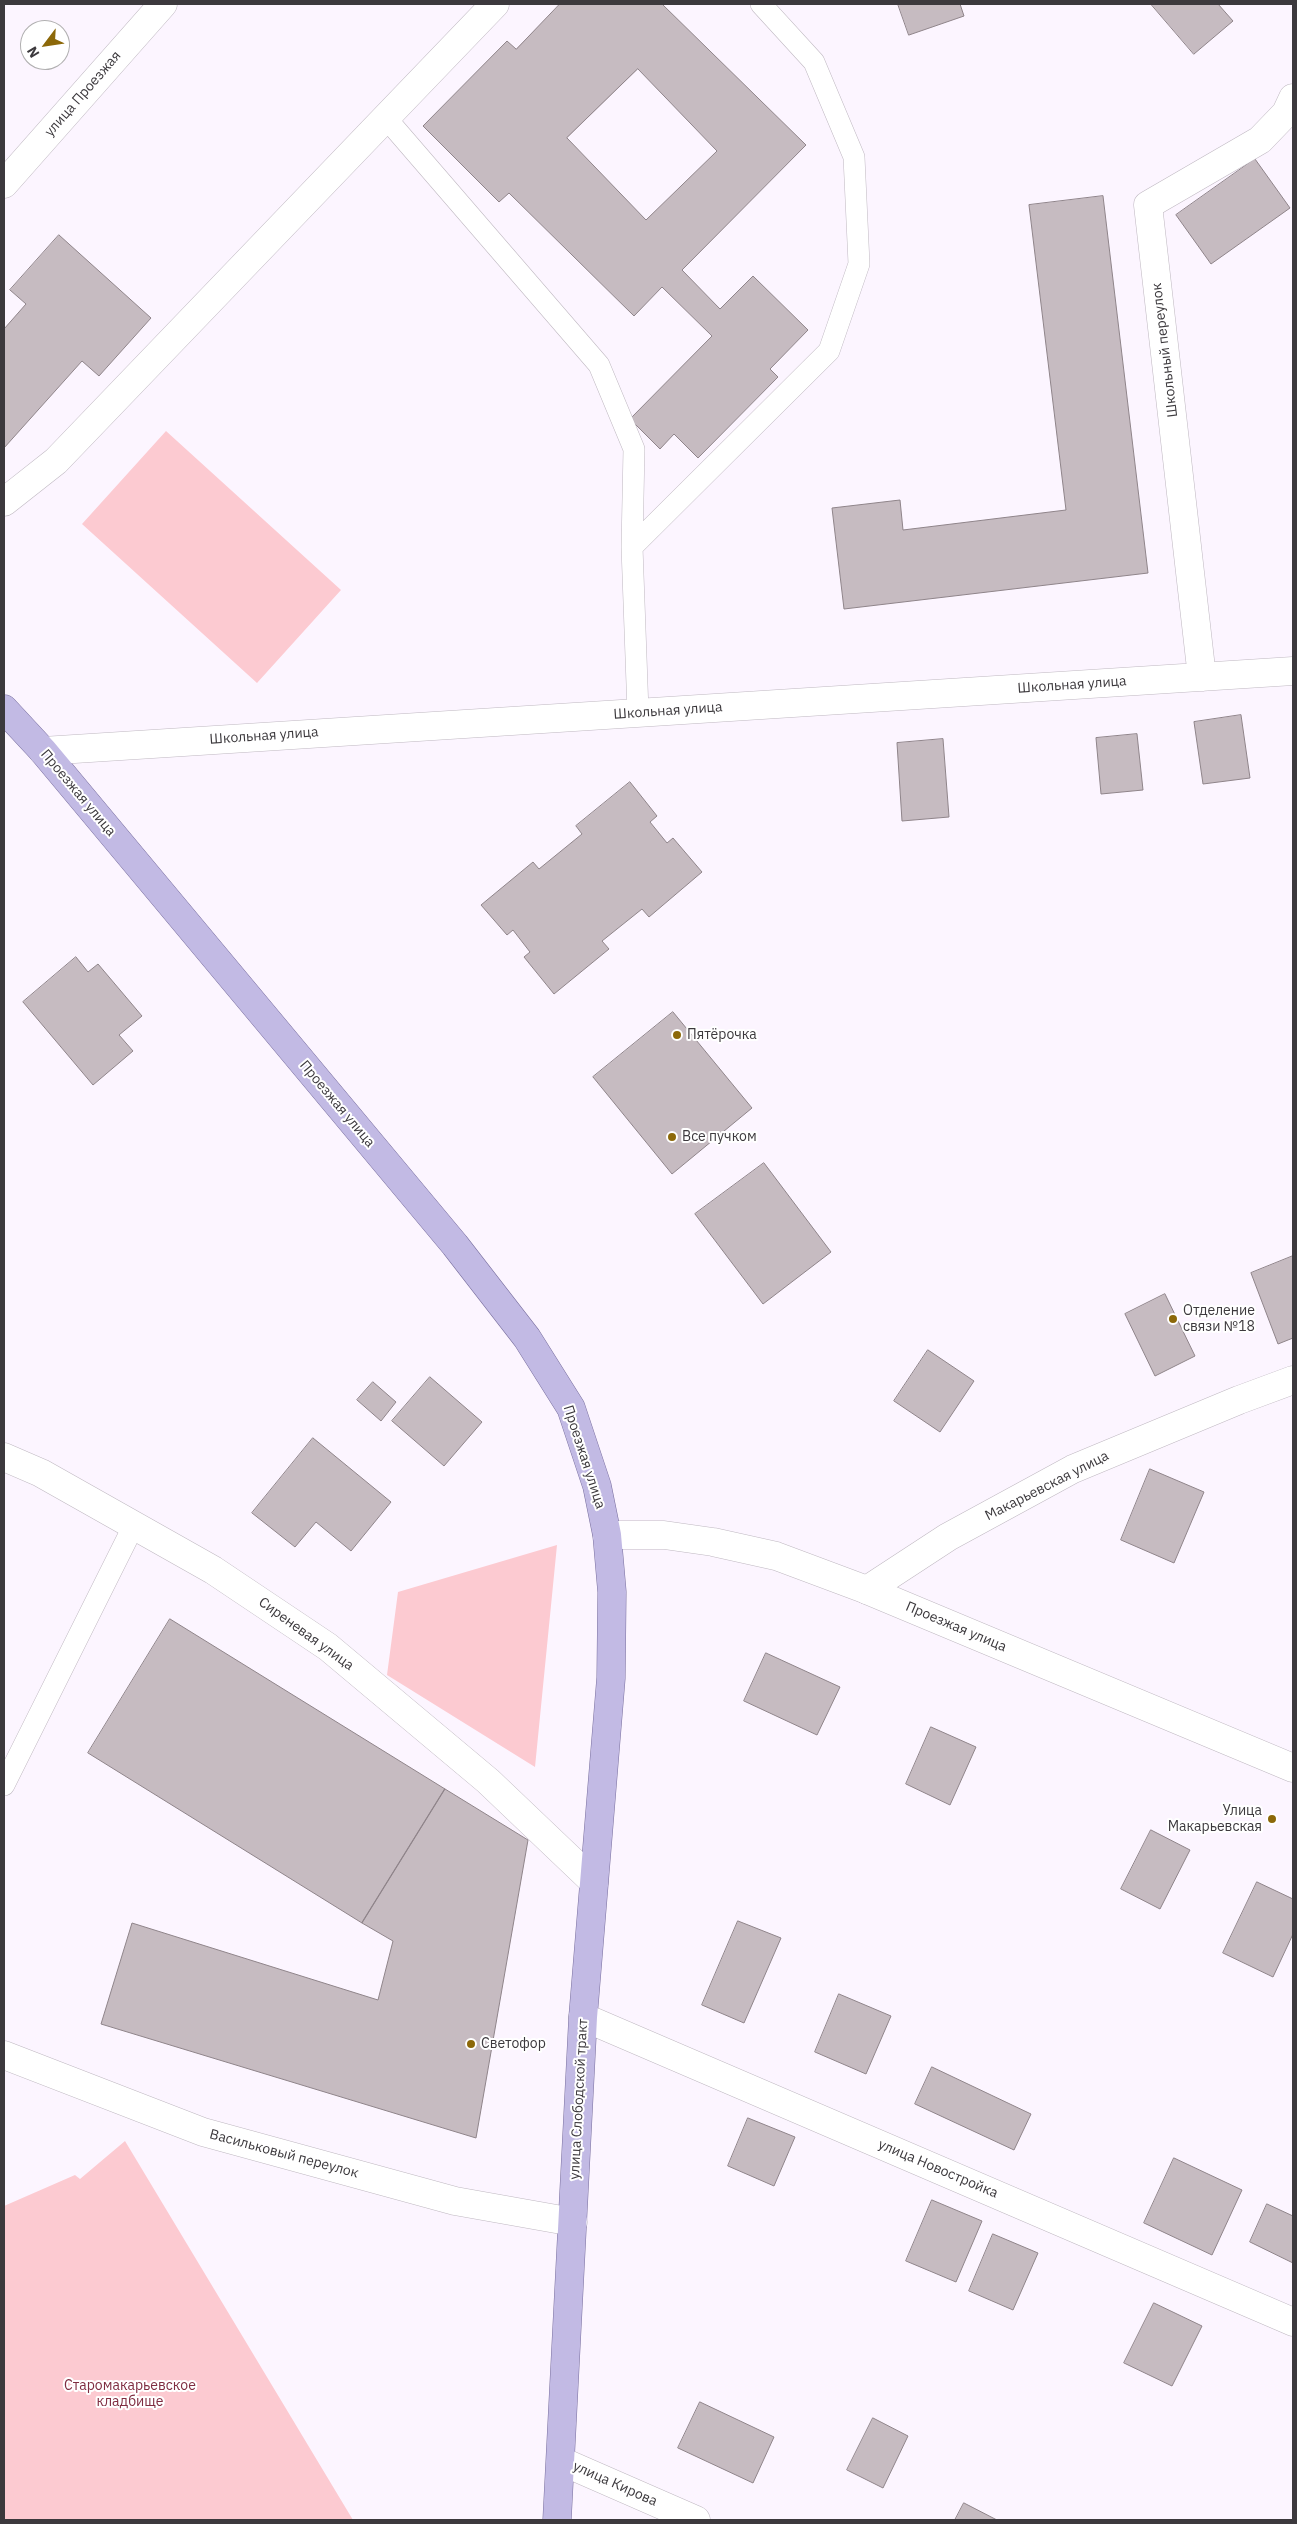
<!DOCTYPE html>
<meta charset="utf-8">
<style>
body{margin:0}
#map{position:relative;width:1297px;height:2524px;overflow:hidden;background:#fcf5ff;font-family:"IBM Plex Sans",sans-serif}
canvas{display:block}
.frame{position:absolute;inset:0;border:5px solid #3c393d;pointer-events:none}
.north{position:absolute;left:20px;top:20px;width:50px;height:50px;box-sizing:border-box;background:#fff;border:1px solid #b1b0b1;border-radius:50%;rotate:239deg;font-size:14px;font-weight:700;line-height:20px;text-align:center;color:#3c393d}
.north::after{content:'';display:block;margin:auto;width:18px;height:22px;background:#8c6809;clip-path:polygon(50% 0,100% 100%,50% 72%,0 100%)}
</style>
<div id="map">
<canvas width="1297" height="2524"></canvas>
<div class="frame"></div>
<div class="north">N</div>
</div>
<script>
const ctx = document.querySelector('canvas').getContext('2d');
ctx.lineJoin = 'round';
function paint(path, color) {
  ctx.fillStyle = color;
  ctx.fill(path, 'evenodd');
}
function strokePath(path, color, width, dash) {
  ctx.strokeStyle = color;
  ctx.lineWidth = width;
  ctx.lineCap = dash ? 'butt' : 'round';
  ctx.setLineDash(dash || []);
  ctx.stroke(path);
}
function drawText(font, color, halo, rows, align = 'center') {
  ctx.font = font + ' "IBM Plex Sans",sans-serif';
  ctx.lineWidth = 4;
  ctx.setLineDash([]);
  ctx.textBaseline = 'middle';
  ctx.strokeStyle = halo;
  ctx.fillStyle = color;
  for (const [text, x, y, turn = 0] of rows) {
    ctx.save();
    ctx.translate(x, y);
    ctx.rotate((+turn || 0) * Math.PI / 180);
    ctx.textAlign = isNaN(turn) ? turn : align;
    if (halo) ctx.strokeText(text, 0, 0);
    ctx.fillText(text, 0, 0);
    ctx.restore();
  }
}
const green = new Path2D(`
 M166,431L341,590L257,683L82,524Z
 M557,1545L535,1767L387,1675L398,1592Z
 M125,2141L353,2520H4V2206L75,2175L80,2179Z`);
const building = new Path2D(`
 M560,4H662L806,145L682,270L720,309L753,276L808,330L770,369L778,377L698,458L674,434L660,449L630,419L712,336L662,287L634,316L509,193L499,202L423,126L507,41L516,49ZM638,69L717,151L646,220L567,138Z
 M898,4H960L964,16L909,35Z
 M1151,4H1218L1233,21L1194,54Z
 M1255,159L1290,208L1211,264L1176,215Z
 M1103,196L1148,573L844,609L832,508L900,500L903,530L1066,510L1029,205Z
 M59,235L151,318L99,376L82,361L4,448V329L26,304L10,290Z
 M1241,715L1250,778L1203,784L1194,722Z
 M1137,734L1143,790L1101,794L1096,738Z
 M943,739L949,817L902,821L897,743Z
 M630,782L657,816L650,822L667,843L673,838L702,872L649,917L642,909L602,941L609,949L554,994L524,957L530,952L513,930L507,935L481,905L533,862L539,869L582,834L576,826Z
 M76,957L88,972L98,964L142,1016L119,1035L133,1051L93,1085L23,1002Z
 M673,1012L752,1108L672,1174L593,1077Z
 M764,1163L831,1252L763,1304L695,1214Z
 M1293,1256V1338L1278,1344L1251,1273Z
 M1165,1294L1195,1356L1155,1376L1125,1314Z
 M928,1350L974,1381L940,1432L894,1401Z
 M430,1377L482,1422L444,1466L392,1421Z
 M373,1382L396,1402L381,1421L357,1400Z
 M313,1438L391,1502L351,1551L316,1522L295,1547L252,1513Z
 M1150,1469L1204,1492L1174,1563L1121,1540Z
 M170,1619L445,1789L362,1923L88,1753Z
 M766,1653L840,1687L817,1735L744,1701Z
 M931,1727L976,1747L950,1805L906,1784Z
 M445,1789L528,1840L476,2138L101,2024L132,1923L378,2000L393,1941L362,1923Z
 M1151,1830L1190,1850L1160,1909L1121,1889Z
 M1257,1882L1293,1899V1934L1273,1977L1223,1953Z
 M738,1921L781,1938L744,2023L702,2005Z
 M839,1994L891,2016L866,2074L815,2052Z
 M932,2067L1031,2114L1014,2150L915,2104Z
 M748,2118L795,2137L774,2186L728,2166Z
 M1174,2158L1242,2190L1212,2255L1144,2223Z
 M932,2200L982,2221L956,2282L906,2261Z
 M1267,2204L1293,2216V2263L1250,2242Z
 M993,2234L1038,2253L1013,2310L969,2291Z
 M1154,2303L1202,2326L1172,2386L1124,2363Z
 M700,2402L774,2437L753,2483L678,2448Z
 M873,2418L908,2436L883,2488L847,2470Z
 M964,2503L997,2520H955Z`);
const lane = new Path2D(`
 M385,117L599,365L634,449L632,547
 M638,712L632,547L829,351L859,264L854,157L814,62L761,4
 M4,1785L134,1525`);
const street = new Path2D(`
 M4,184L163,4
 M4,502L56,461L495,4
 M1202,677L1148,205L1260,140L1286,113L1293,98
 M43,751L1293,671
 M4,1457L41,1473L213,1570L328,1647L488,1781L594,1882
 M867,1590L948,1537L1073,1469L1239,1400L1293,1380
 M583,2017L1293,2322
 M4,2055L203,2132L455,2201L573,2222
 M561,2461L696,2520`);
const secondary = new Path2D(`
 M607,1535H664L713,1542L776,1556L867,1590L1293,1768`);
const primary = new Path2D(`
 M4,709L43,751L455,1245L527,1338L571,1408L597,1486L607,1535L612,1592L611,1678L583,2017L557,2520`);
const markers = [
 [677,1035,5,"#8c6809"],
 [672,1137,5,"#8c6809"],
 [1173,1319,5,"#8c6809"],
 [1272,1819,5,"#8c6809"],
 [471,2044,5,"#8c6809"]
];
const streetNames = [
 ["улица Проезжая",83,94,-49],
 ["Школьный переулок",1165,350,-97],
 ["Школьная улица",1072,685,-4],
 ["Школьная улица",668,711,-4],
 ["Школьная улица",264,736,-4],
 ["Проезжая улица",78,793,50],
 ["Проезжая улица",337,1104,50],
 ["Проезжая улица",584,1457,72],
 ["Макарьевская улица",1047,1486,-27],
 ["Проезжая улица",956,1627,23],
 ["Сиреневая улица",306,1634,36],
 ["улица Слободской тракт",579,2099,-87],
 ["Васильковый переулок",284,2154,15],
 ["улица Новостройка",938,2169,23],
 ["улица Кирова",615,2484,24]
];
const poiNames = [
 ["Пятёрочка",687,1035],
 ["Все пучком",682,1137],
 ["Отделение",1183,1311],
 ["связи №18",1183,1327],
 ["Улица",1262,1811,"right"],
 ["Макарьевская",1262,1827,"right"],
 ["Светофор",481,2044]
];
const parkNames = [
 ["Старомакарьевское",130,2386],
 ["кладбище",130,2402]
];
paint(green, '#fccad1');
paint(building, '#c6bbc1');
strokePath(building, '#8f848a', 1);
strokePath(lane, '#bfb8c1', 22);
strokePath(street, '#bfb8c1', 29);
strokePath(secondary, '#bfb8c1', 29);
strokePath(primary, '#796f9e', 29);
strokePath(lane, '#fff', 21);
strokePath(street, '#fff', 28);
strokePath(secondary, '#fff', 28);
strokePath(primary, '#c2bae4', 28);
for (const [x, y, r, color] of markers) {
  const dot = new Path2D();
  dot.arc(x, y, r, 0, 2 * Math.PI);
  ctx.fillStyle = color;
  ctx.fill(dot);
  strokePath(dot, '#fff', 2);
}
drawText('14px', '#3c393d', '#fff', streetNames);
drawText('14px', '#3c393d', '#fff', poiNames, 'left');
drawText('14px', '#7f2c40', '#fff', parkNames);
</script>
